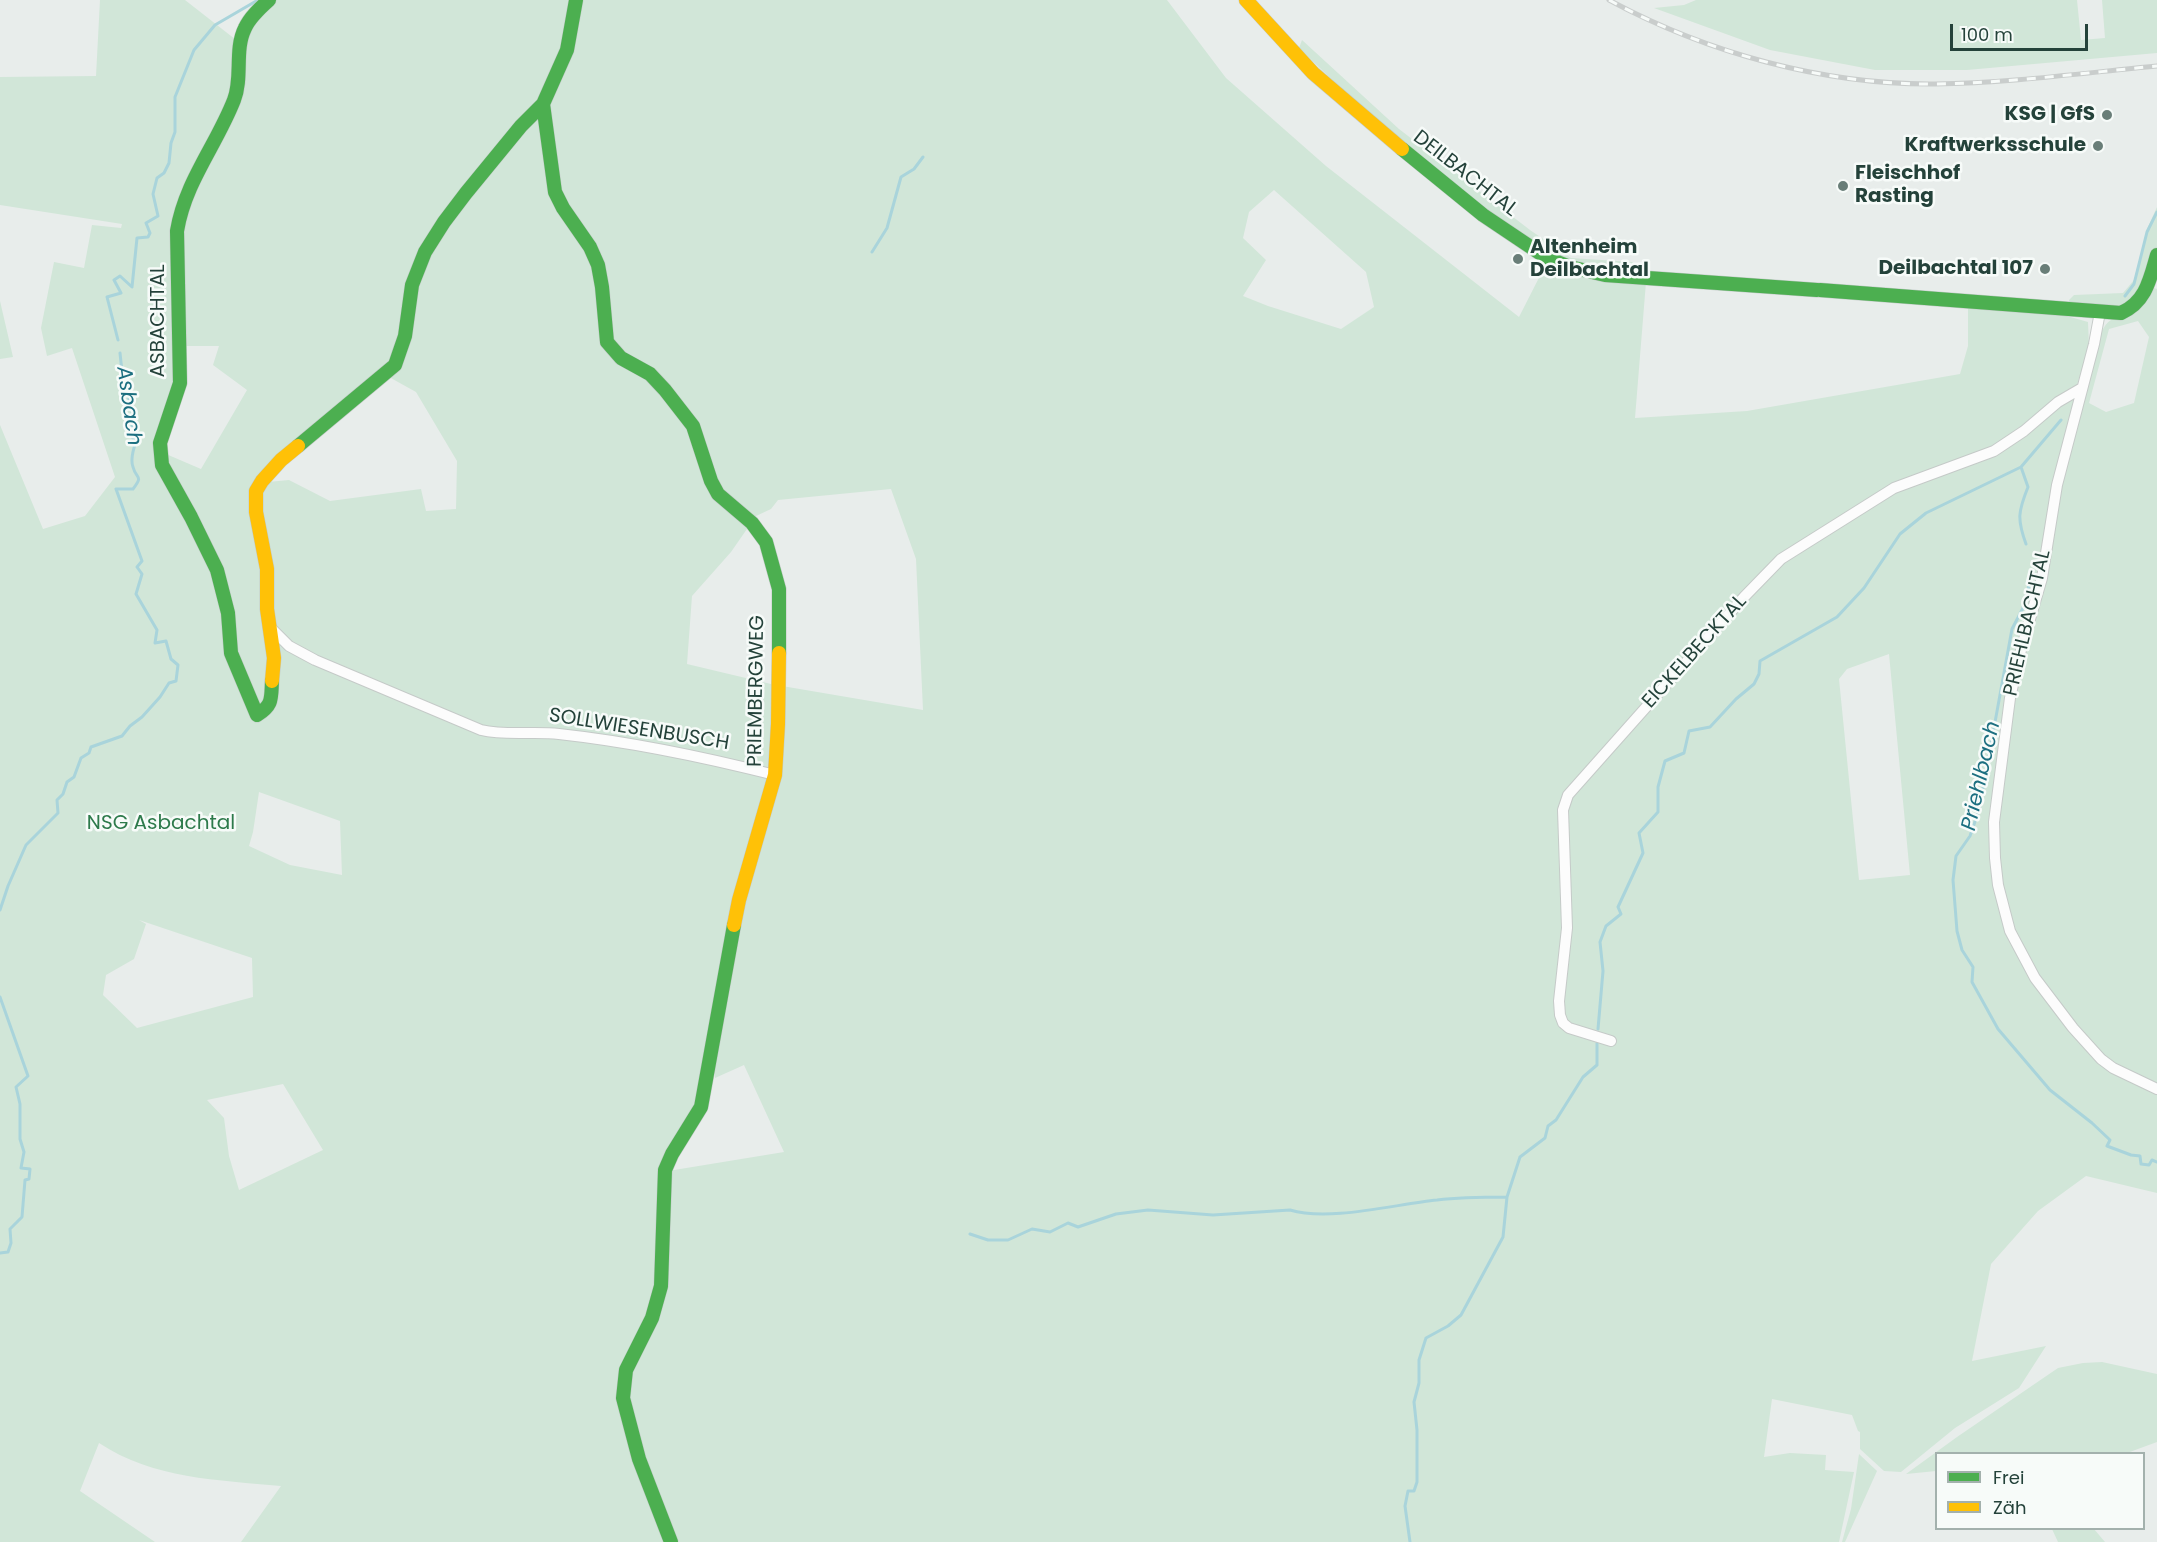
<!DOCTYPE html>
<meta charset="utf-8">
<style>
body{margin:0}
#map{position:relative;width:2157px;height:1542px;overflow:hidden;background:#e8edeb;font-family:Poppins,sans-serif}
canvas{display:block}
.legend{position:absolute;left:1935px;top:1452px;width:210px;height:78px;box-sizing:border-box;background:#f7fbf9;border:2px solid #a3b1ad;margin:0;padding:8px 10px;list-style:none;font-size:18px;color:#24423a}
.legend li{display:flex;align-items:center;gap:12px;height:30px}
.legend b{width:30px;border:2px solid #a3b1ad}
.scale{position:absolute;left:1950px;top:24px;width:138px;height:27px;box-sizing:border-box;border:3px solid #24423a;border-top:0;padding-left:8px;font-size:18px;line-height:21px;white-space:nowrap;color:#24423a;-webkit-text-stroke:4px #f7fbf9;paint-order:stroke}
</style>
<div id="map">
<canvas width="2157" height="1542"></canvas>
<ul class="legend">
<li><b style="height:8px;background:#4caf50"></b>Frei</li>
<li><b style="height:8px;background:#ffc107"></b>Zäh</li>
</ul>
<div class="scale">100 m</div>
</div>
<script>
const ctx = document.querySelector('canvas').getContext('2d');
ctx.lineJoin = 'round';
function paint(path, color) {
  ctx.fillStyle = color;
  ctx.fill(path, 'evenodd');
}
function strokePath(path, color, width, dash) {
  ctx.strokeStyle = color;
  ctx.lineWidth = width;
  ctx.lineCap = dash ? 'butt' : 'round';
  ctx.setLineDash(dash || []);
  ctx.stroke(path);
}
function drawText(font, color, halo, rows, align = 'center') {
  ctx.font = font + ' Poppins,sans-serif';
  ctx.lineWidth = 5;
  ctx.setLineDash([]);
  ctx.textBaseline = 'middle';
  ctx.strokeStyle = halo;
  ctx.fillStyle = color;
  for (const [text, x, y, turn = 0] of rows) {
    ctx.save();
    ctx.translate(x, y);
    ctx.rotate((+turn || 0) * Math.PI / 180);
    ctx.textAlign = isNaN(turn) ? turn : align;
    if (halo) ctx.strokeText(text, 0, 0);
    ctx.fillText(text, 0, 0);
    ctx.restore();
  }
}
const green = new Path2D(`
 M100,0H185L240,43L235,90L228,110L195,172L198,175L239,94L245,32L272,0H1167L1226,78L1326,166L1519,317L1547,262L1568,272L1605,282H1646L1635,418L1747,411L1960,374L1968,346V308L2067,316L2088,322L2089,346L2077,385L2085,388C2090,371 2096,329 2111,320C2132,306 2140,318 2154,288L2157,289V1193L2086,1176L2038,1211L1991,1264L1972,1361L2046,1346L2019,1388L1955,1428L1901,1472L1884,1471L1860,1449V1432L1858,1431L1852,1415L1772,1399L1764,1457L1790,1453L1826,1455L1825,1470L1854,1472L1839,1542H241L281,1486C218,1480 153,1479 99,1443L80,1491L155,1542H0V425L43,529L85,516L115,477L72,348L47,356L41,328L54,262L84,268L92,225L121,228L122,224L0,205V77L96,76ZM1274,190L1366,272L1374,307L1341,329L1268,306L1243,296L1266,260L1243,238L1249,212ZM2138,321L2149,337L2134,403L2106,412L2089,403L2109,329ZM179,346H219L213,365L247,390L201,469L159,451V444L179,383ZM389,377L416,392L457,461L456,509L426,511L421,489L330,501L289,480L257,483L277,459L374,380ZM891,489L916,559L923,710L782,686L781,754L773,799L752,858L737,921L713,1051L715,1078L744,1065L784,1152L668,1171L664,1178C665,1150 688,1131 699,1107L723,962L744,864L769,796L774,745L775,685L687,664L692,596L731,552L756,516L771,509L778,500ZM1889,654L1910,875L1859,880L1839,679L1847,669ZM259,792L340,821L342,875L290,865L249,846L253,832ZM139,920L252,958L253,997L137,1028L103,995L106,975L134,959L146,924ZM283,1084L323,1150L239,1190L229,1156L224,1118L207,1100ZM664,1184L667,1236L665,1284L655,1318L628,1376L626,1396L632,1413L628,1428L619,1395L622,1376L650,1317L659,1282L661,1221Z
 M1696,0H2077L2081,40L2105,38L2102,0H2157V53L1967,70H1875L1770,50L1654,8L1684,5Z
 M1302,40L1399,129L1530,230L1571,258L1632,262L1647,274L1571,263L1545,251L1484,207L1369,115L1299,48Z
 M2157,207V249L2147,286L2123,311L2070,306L2069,300L2074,295L2123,293L2134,280L2147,229Z
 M0,301L13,357L0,359Z
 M2102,1362L2157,1374V1442L2127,1453L1936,1454V1471L1906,1474L1957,1437L2058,1368L2083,1363Z
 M1859,1454L1877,1471L1845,1542H1842L1851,1509Z
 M2052,1529H2094L2105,1542H2058Z`);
const stream = new Path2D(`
 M872,252L887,228L901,177L914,169L923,157
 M2125,296L2134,284L2147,232L2157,212
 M118,340L107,297L121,293L114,280L120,276L132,287L137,238L148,237L150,233L146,223L158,216L153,194L157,178L164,173L169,163L171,143L175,132V97L194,50L215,25L258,0
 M2021,467L2028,487C2018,512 2017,519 2026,544
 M2031,578L2023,608L2012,629L1979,810L1970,836L1956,856L1953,880L1957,931L1962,950L1973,967L1972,982L1998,1029L2050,1090L2092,1123L2110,1140L2107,1146L2131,1155L2140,1156L2141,1164L2149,1165L2152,1160L2157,1162
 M0,910L8,886L26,845L58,813L57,800L63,794L67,782L74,777L81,758L89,753L91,747L122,736L130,726L142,717L160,697L169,683L176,681L178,665L171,659L166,641L155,643L157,630L136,594L142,574L137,567L142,561L116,489H133C144,475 136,479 133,467C130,459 133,450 136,442L130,434C137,415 129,401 124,382C122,373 121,363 120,353
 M0,997L28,1076L16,1087L20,1104V1139L24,1152L21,1168L30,1169L29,1179L25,1180L22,1217L10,1229L11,1243L8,1252L0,1253
 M1598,1029L1603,971L1600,942L1606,926L1621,914L1618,907L1643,853L1639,833L1658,812V787L1665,761L1684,753L1689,731L1710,727L1736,699L1754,684L1759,674L1760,661L1837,617L1864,588L1900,534L1926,513L2021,467L2061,420
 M970,1234L988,1240H1008L1032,1229L1050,1232L1068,1223L1078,1227L1116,1214L1148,1210L1213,1215L1290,1210C1329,1222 1396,1204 1437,1200C1461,1197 1484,1197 1507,1197
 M1410,1542L1405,1506L1408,1491H1414L1417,1482V1430L1414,1402L1419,1383V1360L1426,1338L1448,1326L1461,1315L1503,1237L1507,1197L1520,1157L1545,1138L1548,1126L1556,1120L1583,1077L1597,1065V1043`);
const street = new Path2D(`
 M2100,312L2094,344L2057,485L2042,578L2021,650L2010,698L1994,822L1995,858L1998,885L2010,931L2035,978L2073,1028L2101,1059L2113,1068L2157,1089
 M270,627L289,646L315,660L481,730C506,736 533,731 559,734C632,742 704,757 775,775
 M1611,1041L1569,1028L1563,1023L1560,1015L1559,1001L1567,928L1563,810L1568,795L1744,597L1781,559L1894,488L1994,451L2024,431L2058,402L2082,388`);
const fast = new Path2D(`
 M269,0C260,8 250,17 245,28C234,50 243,77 234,100C216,146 185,182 177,231L180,383L160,443L162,465L191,517L217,570L228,613L231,653L257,715C273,705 271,699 272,681
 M576,0L567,50L543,104L555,192L563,208L590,247L598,265L602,287L607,342L621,358L650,374L665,390L693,426L711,481L718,494L752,523L766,542L779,589V653
 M1402,149L1483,215L1547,258L1570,267L1605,275L1817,290
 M1820,290L2121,313C2146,302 2150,279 2157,255
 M298,446L395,365L405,336L412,285L425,252L444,222L466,193L521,126L543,104
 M671,1542L639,1459L623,1398L626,1370L652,1318L661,1286L665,1170L672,1154L701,1107L734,925`);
const slow = new Path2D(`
 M1246,0L1313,73L1402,149
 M272,681L274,658L267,609V569L256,512V491L262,481L281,460L298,446
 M734,925L739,900L775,775L778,724L779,653`);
const rail = new Path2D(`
 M1609,0C1707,53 1824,85 1935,84C2009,83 2083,73 2157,66`);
const markers = [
 [2107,115,6,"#697e78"],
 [2098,146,6,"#697e78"],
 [1843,186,6,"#697e78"],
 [1518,259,6,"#697e78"],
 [2045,269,6,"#697e78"]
];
const poiNames = [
 ["KSG | GfS",2095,115],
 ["Kraftwerksschule",2086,146],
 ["Fleischhof",1855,174,"left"],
 ["Rasting",1855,197,"left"],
 ["Altenheim",1530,248,"left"],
 ["Deilbachtal",1530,271,"left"],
 ["Deilbachtal 107",2033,269]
];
const streetNames = [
 ["DEILBACHTAL",1465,174,38],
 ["ASBACHTAL",159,321,-90],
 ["PRIEHLBACHTAL",2028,623,-77],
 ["EICKELBECKTAL",1695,652,-48],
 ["PRIEMBERGWEG",757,691,-89],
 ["SOLLWIESENBUSCH",639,730,9]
];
const parkNames = [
 ["NSG Asbachtal",161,824]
];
const waterNames = [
 ["Asbach",128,406,82],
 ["Priehlbach",1982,776,-77]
];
paint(green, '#d1e6d8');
strokePath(stream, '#a9d4db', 3);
strokePath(street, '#c5cac8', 12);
strokePath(fast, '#c3cbc8', 15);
strokePath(slow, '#c3cbc8', 15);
strokePath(street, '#fcfcfc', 10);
strokePath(fast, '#4caf50', 14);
strokePath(slow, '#ffc107', 14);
strokePath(rail, '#c9cdcc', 5);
strokePath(rail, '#f7fbf9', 3, [9]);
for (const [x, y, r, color] of markers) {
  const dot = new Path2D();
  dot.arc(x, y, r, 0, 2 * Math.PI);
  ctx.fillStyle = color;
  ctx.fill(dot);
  strokePath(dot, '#f7fbf9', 2);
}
drawText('bold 20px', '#24423a', '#f7fbf9', poiNames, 'right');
drawText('20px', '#24423a', '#f7fbf9', streetNames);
drawText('20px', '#2d7a4b', '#f7fbf9', parkNames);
drawText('italic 21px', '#1c6f80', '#f7fbf9', waterNames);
</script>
